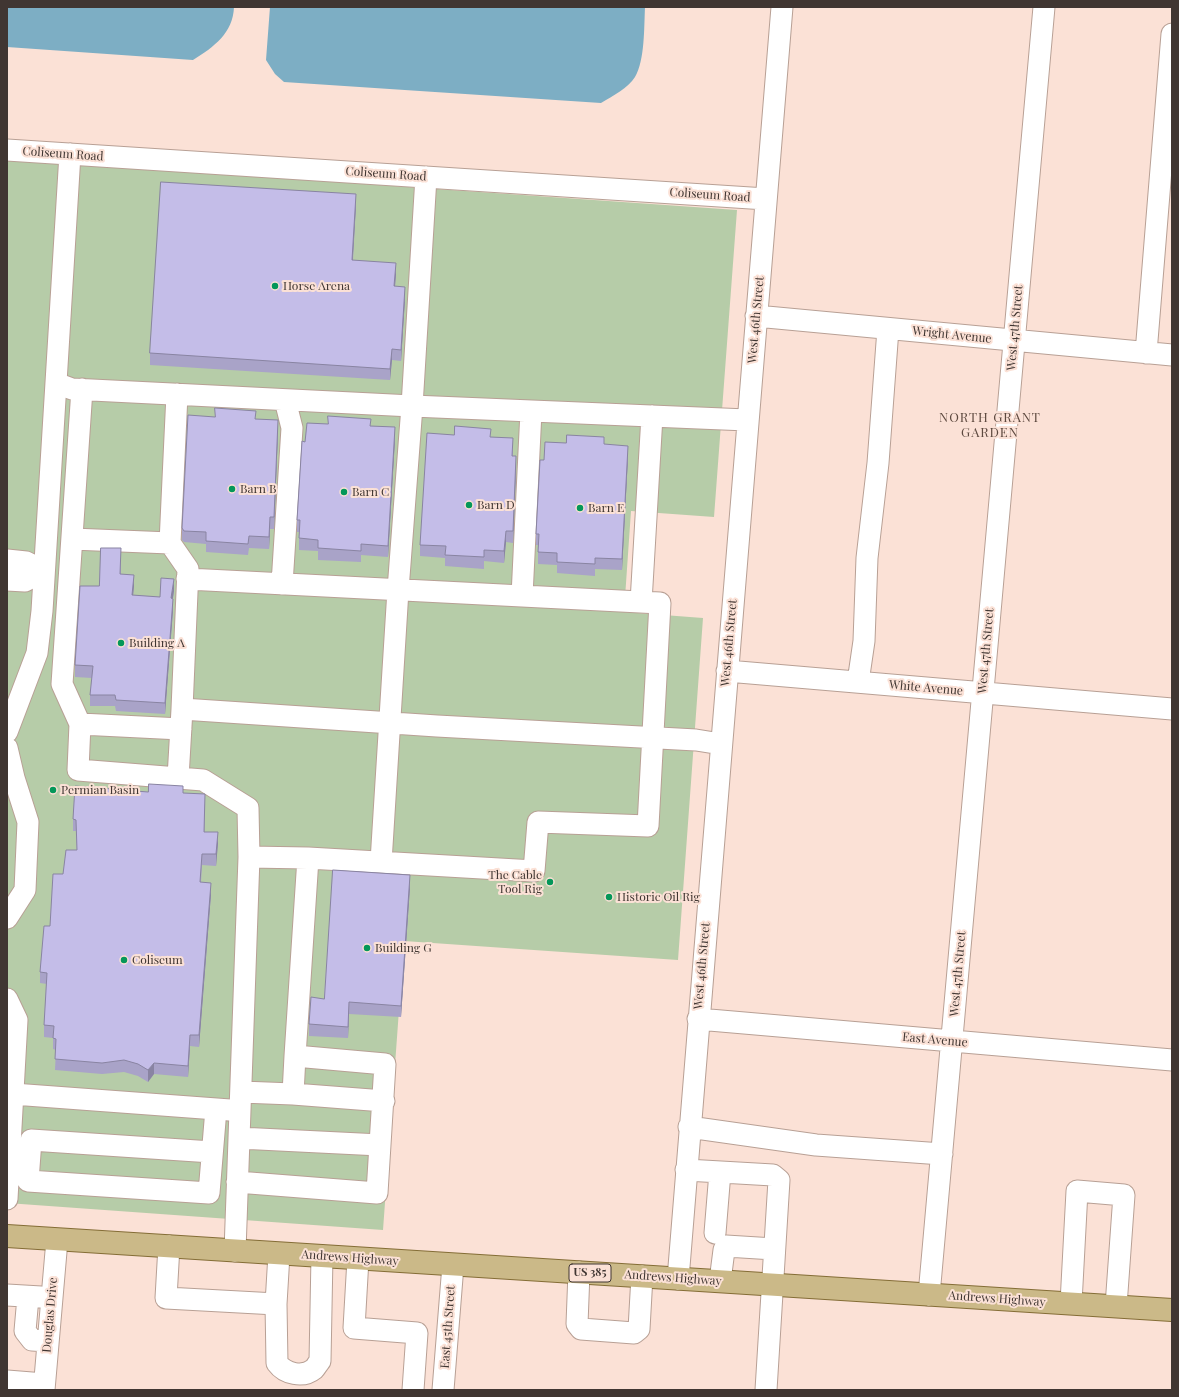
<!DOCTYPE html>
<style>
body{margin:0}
#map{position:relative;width:1179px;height:1397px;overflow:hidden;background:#fbe1d6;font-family:"Playfair Display",serif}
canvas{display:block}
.frame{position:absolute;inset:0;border:8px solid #403632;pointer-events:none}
</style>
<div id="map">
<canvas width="1179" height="1397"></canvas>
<div class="frame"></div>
</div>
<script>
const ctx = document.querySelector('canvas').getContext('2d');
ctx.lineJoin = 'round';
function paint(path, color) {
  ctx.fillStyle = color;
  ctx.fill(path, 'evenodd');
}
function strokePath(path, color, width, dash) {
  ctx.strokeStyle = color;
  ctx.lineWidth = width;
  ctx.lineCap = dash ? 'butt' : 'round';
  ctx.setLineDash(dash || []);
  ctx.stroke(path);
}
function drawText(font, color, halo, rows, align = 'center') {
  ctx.font = font + ' "Playfair Display",serif';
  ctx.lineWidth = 4;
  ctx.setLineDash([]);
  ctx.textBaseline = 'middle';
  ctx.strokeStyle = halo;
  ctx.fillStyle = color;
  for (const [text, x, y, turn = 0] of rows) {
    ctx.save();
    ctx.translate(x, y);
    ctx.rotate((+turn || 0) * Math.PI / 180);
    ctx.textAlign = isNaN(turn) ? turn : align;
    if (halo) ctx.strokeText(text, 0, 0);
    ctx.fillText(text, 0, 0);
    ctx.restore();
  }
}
const green = new Path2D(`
 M7,159L737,210L714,517L631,511L624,612L703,618L678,960L404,941L383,1230L7,1203Z`);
const water = new Path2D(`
 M7,7H234C233,33 214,47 193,60L7,47Z
 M270,7H645C644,27 645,60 635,77C628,88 613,96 601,103L284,82L275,74L266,60Z`);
const minor = new Path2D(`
 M7,150L766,199
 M426,177L412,406L747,420
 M756,316L1172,355
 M1146,353L1172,34
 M56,383L72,389L412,406L398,590L381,862
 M177,394L170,543L188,569L182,709
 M72,539L170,543
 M7,560L26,562L44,571L25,581L7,580
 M187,579L660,603L648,826L538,822L534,871L308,858
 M282,584L292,428L285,400
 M522,596L531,411
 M641,602L652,416
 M727,671L1172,709
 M858,682L864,641L867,558L878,463L888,329
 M80,724L62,684L82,389
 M181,729L80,724L78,770L203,780L248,808L249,857L235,1251
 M7,732L37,653L42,611L70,154
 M7,748L14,778L28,822L25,890L7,918
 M178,778L182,709L437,726L696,740L721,744
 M249,857L308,858L295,1056
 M7,999L17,1020L7,1199
 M698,1019L1172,1060
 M241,1092L293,1094
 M13,1094L230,1110
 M689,1127L816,1145L942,1154
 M239,1138L380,1145
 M212,1152L31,1140L28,1181L209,1193L216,1109
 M686,1170L773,1175L779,1180L766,1390
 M237,1182L377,1193L385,1064L295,1056L293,1094L384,1101
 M715,1233L720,1172
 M169,1246L166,1298L276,1304L279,1254
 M358,1259L354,1328L417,1333L413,1390
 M579,1272L577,1324L581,1329L634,1333L639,1329L642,1276
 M678,1279L782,7
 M720,1281L724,1250L726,1246L774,1249
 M7,1295L41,1297
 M929,1295L1044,7
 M28,1297L25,1331L32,1340L48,1341
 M1071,1303L1077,1191L1124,1195L1116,1306
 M276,1304L277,1363C285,1374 303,1378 314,1369C316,1367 318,1363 320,1361L322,1256
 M7,1381L44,1384
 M44,1390L57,1240
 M443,1390L453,1265`);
const major = new Path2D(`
 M7,1236L1172,1310`);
const wall = new Path2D(`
 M356,205L353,260L396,274L395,286L405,299L401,361L392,360L390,380L150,365V353Z
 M256,419L278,432L274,529H270L269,549L249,548L248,555L206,552V544L184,542L182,540V528Z
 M328,424L371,426L395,439L388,557L361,555V562L318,560V551L299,550V532H297V520L305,442Z
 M454,435L491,437L513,450V456L516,468L513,543L506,542L504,563L484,561V569L445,566V558L420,556V545Z
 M566,443L604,444L628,457L622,570L595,569V576L557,573V565L538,564V545H536V534L544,460Z
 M121,559V574L134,586L133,595L160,597L174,591L173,599V610L165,714L116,711L115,706H90V695L92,678L75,677V665Z
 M148,792L183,793L205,805L204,832L218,843L216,866L202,865L201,882L211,894L199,1047L190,1046L188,1077L154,1074L148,1082L138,1076L124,1072L102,1074L55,1070L56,1050L53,1049V1038L44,1037V1025L47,984L40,983V972L50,926L77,850L76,831H73V819Z
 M410,887L401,1017L349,1014L348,1038L309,1036V1024L324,999Z`);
const shadedWall = new Path2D(`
 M356,194V205L352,272V260Z
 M396,263V274L394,298V286Z
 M405,287V299L401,361V350Z
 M392,349V360L390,380V369Z
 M278,420V432L274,529V517Z
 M395,427V439L388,557V546Z
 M628,446V457L622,570V559Z
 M516,456V468L513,543V531Z
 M270,517V529L269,549V537Z
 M506,531V542L504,563V551Z
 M134,575V586L132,606V595Z
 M174,579V591L171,609V598Z
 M173,599V610L165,714V703Z
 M205,794V805L204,843V832Z
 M218,832V843L216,866V854Z
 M410,875V887L401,1017V1006Z
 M211,883V894L199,1047V1035Z
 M349,1002V1014L348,1038V1027Z
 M190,1035V1046L188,1077V1066Z
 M154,1063V1074L148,1082V1070Z`);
const building = new Path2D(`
 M161,182L356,194L352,260L396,263L394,286L405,287L401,350L392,349L390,369L150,353Z
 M215,408L256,411L255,419L278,420L274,517H270L269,537L249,536L248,544L206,541V532L184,531L182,528L188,415L215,417Z
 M328,416L371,419L370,426L395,427L388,546L361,544V551L318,548V540L299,538L300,520H297L302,441L305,442L307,423L328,424Z
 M455,426L491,429L490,437L513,438L512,456H516L513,531H506L504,551L484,550V557L445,555L446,546L420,545L427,433L454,435Z
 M567,435L604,437V444L628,446L622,559L595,558V564L557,562V553L538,552L539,534H536L540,460H544L545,442L566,443Z
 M101,548H121L120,574L134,575L132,595L160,597L161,578L174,579L171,598L173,599L165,703L116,700L115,695H90L93,666L75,665L80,586H99Z
 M149,784L183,786V793L205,794L204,832H218L216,854H202L200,882L211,883L199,1035H190L188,1066L154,1063L148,1070L138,1064L124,1060L102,1063L55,1059L56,1039L53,1038L54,1026L44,1025L47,973L40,972L44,926H50L53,874H63L66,850H77L76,820L73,819L75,786L148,792Z
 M333,870L410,875L401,1006L349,1002L348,1027L309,1024L311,997L324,999Z`);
const markers = [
 [275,286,4,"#049759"],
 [232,489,4,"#049759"],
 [344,492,4,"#049759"],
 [469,505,4,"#049759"],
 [580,508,4,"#049759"],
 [121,643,4,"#049759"],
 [53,790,4,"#049759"],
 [550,882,4,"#049759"],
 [609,897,4,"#049759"],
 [367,948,4,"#049759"],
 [124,960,4,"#049759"]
];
const shields = [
 [590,1273,42]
];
const shieldNames = [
 ["US 385",590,1273]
];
const streetNames = [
 ["Coliseum Road",63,154,4],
 ["Coliseum Road",386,174,4],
 ["Coliseum Road",710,195,4],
 ["West 46th Street",756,320,-85],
 ["West 47th Street",1015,328,-85],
 ["Wright Avenue",952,335,6],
 ["West 46th Street",729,643,-85],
 ["West 47th Street",986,651,-85],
 ["White Avenue",926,688,5],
 ["West 46th Street",702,966,-85],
 ["West 47th Street",958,974,-85],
 ["East Avenue",935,1040,5],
 ["Andrews Highway",350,1258,4],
 ["Andrews Highway",673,1278,4],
 ["Andrews Highway",997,1299,4],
 ["Douglas Drive",50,1315,-85],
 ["East 45th Street",448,1327,-86]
];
const poiNames = [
 ["Horse Arena",283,286],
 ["Barn B",240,489],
 ["Barn C",352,492],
 ["Barn D",477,505],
 ["Barn E",588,508],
 ["Building A",129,643],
 ["Permian Basin",61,790],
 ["The Cable",542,875,"right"],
 ["Tool Rig",542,889,"right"],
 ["Historic Oil Rig",617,897],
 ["Building G",375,948],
 ["Coliseum",132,960]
];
const neighbourhoodNames = [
 ["NORTH GRANT",990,418],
 ["GARDEN",990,433]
];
paint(green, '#b6cca8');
paint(water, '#7daec4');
strokePath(minor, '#b8a095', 23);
strokePath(major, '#846d36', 24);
strokePath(minor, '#fff', 21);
strokePath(major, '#cbb988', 22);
paint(wall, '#a9a3c8');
paint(shadedWall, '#8984a2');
paint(building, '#c4bde8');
strokePath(building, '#8984a2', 1);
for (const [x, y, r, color] of markers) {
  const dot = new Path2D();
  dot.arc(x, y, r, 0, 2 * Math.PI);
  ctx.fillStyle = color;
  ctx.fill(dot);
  strokePath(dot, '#fbe1d6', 1.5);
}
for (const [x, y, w] of shields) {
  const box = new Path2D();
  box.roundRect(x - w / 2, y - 9, w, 18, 3);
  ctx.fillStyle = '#fbe1d6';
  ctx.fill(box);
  strokePath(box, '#403632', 1);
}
drawText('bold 11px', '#403632', null, shieldNames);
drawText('12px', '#403632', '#fbe1d6', streetNames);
drawText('12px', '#403632', '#fbe1d6', poiNames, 'left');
ctx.letterSpacing = '1px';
drawText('13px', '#5d493f', '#fbe1d6', neighbourhoodNames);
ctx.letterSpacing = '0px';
</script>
